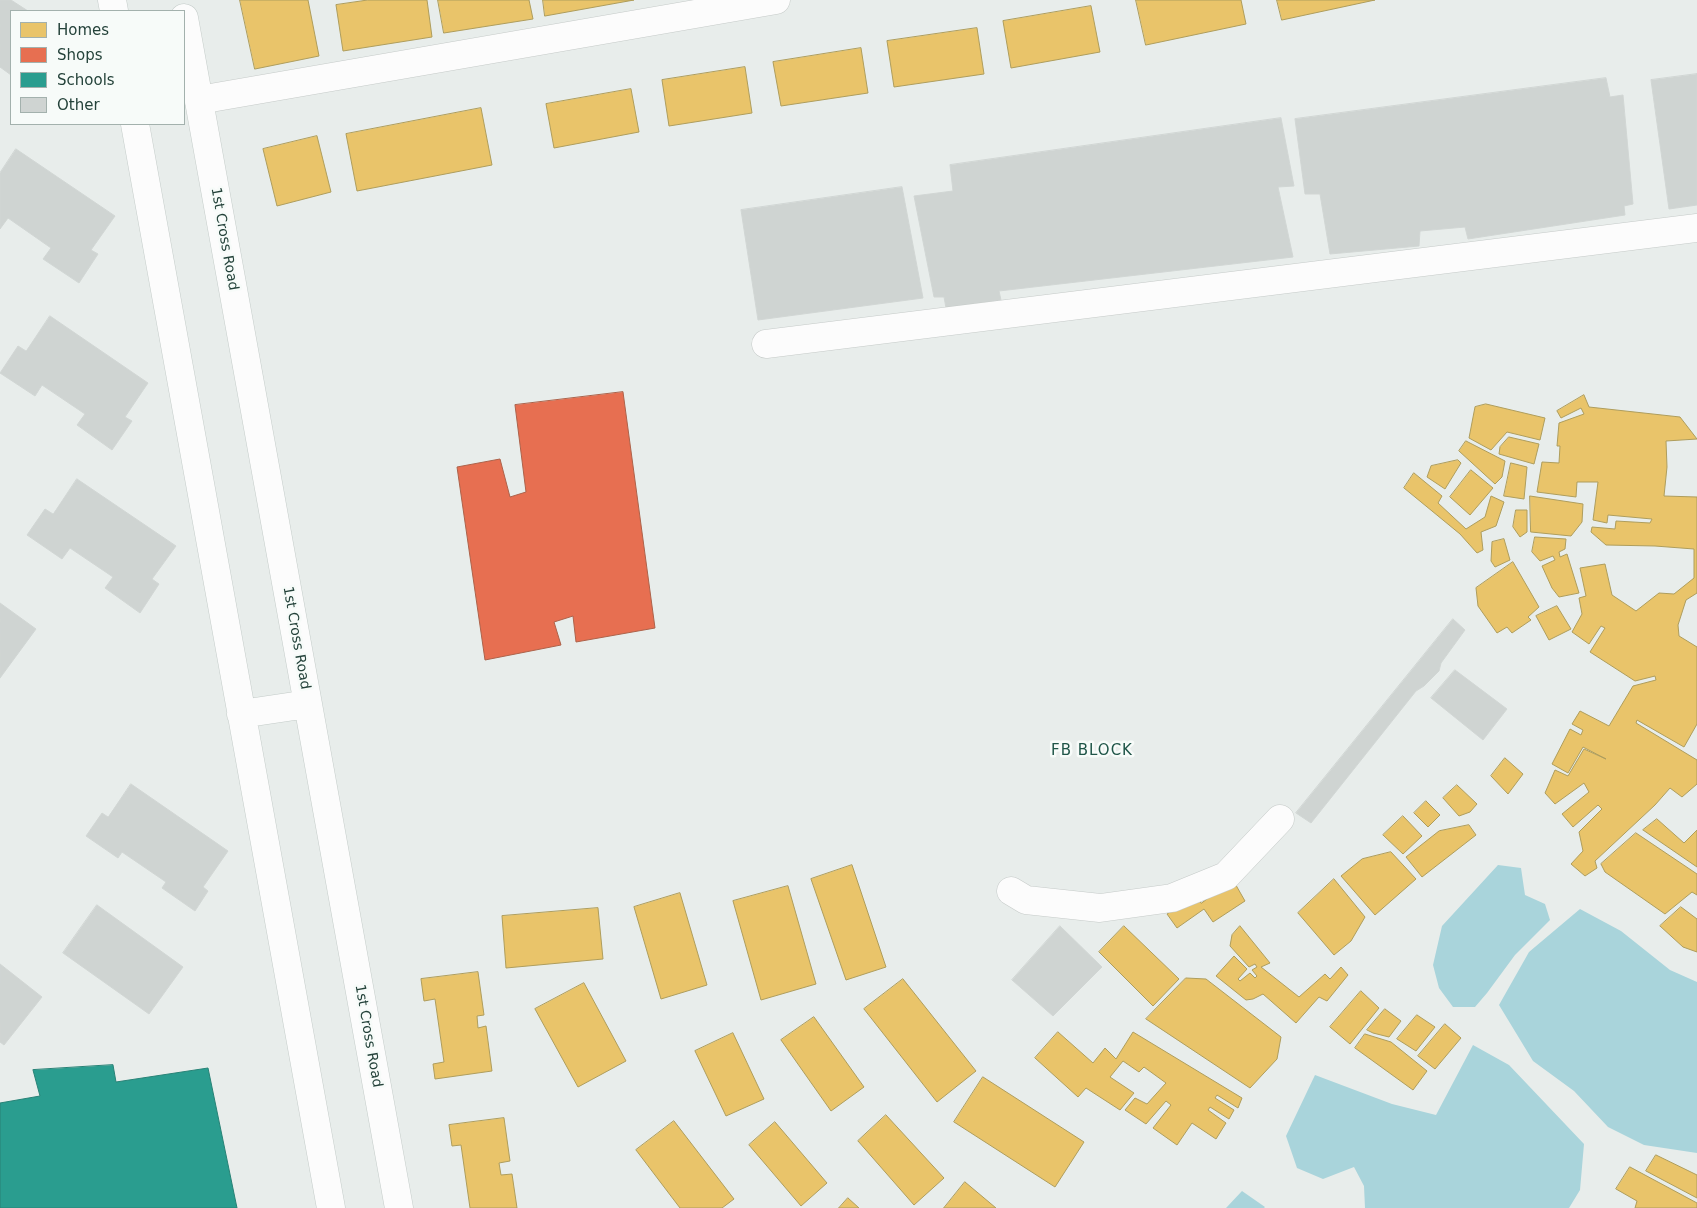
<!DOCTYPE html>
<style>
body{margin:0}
#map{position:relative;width:1697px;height:1208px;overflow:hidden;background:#e8edeb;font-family:"DejaVu Sans",sans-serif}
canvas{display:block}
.legend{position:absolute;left:10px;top:10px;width:175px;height:115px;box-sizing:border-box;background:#f7fbf9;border:1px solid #a3b1ad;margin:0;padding:6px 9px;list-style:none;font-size:15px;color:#24423a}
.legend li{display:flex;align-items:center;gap:10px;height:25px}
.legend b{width:25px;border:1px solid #a3b1ad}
</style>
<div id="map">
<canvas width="1697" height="1208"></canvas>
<ul class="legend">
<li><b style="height:14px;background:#e9c46a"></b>Homes</li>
<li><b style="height:14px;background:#e76f51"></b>Shops</li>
<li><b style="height:14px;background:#2a9d8f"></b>Schools</li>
<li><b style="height:14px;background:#cfd4d2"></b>Other</li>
</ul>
</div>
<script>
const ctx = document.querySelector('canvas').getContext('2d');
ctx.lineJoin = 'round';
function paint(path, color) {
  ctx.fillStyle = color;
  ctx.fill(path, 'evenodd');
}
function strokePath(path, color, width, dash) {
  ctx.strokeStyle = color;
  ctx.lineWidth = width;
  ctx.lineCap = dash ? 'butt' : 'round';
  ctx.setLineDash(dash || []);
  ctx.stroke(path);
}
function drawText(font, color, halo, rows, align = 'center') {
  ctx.font = font + ' "DejaVu Sans",sans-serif';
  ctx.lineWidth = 5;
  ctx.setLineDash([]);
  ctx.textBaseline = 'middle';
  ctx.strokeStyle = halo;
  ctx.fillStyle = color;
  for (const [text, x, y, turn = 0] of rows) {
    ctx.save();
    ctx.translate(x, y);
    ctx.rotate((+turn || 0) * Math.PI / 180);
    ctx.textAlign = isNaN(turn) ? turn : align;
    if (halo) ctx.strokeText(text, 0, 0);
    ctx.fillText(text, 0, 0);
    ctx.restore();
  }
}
const water = new Path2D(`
 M1498,865L1521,868L1525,895L1545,904L1550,920L1515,955L1487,993L1475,1007H1453L1439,988L1433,965L1442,926Z
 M1580,909L1621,931L1670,970L1697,982V1153L1644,1145L1608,1127L1574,1091L1533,1061L1499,1005L1529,952Z
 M1473,1045L1509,1065L1584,1144L1580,1190L1569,1208H1365L1364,1186L1354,1167L1323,1179L1297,1168L1286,1136L1315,1075L1392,1104L1436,1115Z
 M1242,1191L1265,1207L1264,1208H1226Z`);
const homes = new Path2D(`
 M240,0H308L319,56L255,69Z
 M368,0H427L432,37L343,51L336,5Z
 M438,0H529L533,19L444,33Z
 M543,0H634L545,16Z
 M1136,0H1241L1246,24L1146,45Z
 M1277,0H1375L1282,20Z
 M1091,6L1100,52L1011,68L1003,21Z
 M977,28L984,74L894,87L887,41Z
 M861,48L868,93L781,106L773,62Z
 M745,67L752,113L669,126L662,80Z
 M631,89L639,132L554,148L546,104Z
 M481,108L492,165L357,191L346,134Z
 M317,136L331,192L277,206L263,149Z
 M1584,395L1589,407L1680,417L1697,439L1666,441L1667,467L1664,496L1697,497V593L1686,600L1678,625L1679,636L1697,647V724L1684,747L1637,720L1636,723L1697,760V784L1682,797L1670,788L1655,805L1595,861L1597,868L1585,876L1571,864L1583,851L1579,832L1602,809L1598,805L1573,827L1562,814L1589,792L1584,783L1555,804L1545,793L1555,770L1568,776L1584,749L1606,759L1583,747L1568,773L1552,764L1570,729L1581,735L1583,730L1572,724L1580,711L1609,726L1633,686L1656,680L1655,676L1635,681L1590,652L1605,628L1601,626L1589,644L1572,632L1582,614L1579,598L1586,596L1580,568L1605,564L1612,595L1636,611L1659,593L1674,594L1694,578V549L1655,546L1606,545L1591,532L1592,527L1615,529L1616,521L1650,523L1652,519L1608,515L1607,523L1593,520L1598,482H1577L1576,497L1537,492L1542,462L1559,463L1560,446H1557L1559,423L1584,414L1581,408L1561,418L1557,411Z
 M1486,404L1545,418L1540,440L1507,432L1491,450L1469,438L1475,407Z
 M1509,437L1539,444L1534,464L1499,454L1500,447Z
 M1466,441L1505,461L1502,477L1495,484L1459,451Z
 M1458,460L1461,463L1445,489L1427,477L1431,466Z
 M1511,463L1527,467L1524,499L1504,496Z
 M1471,470L1493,488L1470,515L1450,497Z
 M1414,473L1442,496L1438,503L1466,529L1485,517L1491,496L1504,502L1496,526L1481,532L1483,550L1477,553L1460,534L1404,488Z
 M1530,496L1583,504L1582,522L1571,536L1531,532Z
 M1516,510H1527V532L1520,537L1513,527Z
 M1535,537L1566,539L1565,549L1559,552L1560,557L1567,554L1579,593L1559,597L1552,588L1542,566L1555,560L1553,556L1540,561L1532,552Z
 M1504,539L1510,560L1495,567L1491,561L1492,542Z
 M1513,562L1539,607L1528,617L1531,620L1512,633L1507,627L1497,633L1478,606L1476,588Z
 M1557,606L1571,629L1549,640L1536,616Z
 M1505,758L1523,774L1508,794L1491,776Z
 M1457,785L1477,804L1470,812L1459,816L1443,798Z
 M1426,801L1440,815L1428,827L1414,813Z
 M1403,816L1422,836L1403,854L1383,835Z
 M1657,819L1684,843L1697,830V867L1643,830Z
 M1469,825L1476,835L1422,877L1406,857L1439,831Z
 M1636,833L1697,874V895L1692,892L1665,914L1605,872L1601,864Z
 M1391,852L1416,879L1375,915L1341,876L1362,859Z
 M852,865L886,967L846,980L811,879Z
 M1334,879L1365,917L1351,941L1334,955L1298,913Z
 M1233,880L1245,901L1213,922L1204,909L1177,928L1167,914L1195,896L1201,903Z
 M788,886L816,984L761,1000L733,901Z
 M680,893L707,985L661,999L634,907Z
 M1681,907L1697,919V952L1683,947L1660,926Z
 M598,908L603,959L506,968L502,916Z
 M1124,926L1179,979L1153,1006L1099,952Z
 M1240,926L1270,963L1261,967L1299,997L1325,974L1330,979L1341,967L1348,975L1327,1001L1319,997L1296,1023L1263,994L1253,999L1246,1000L1216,976L1234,956L1247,969L1238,979L1240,981L1250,973L1255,978L1257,976L1252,970L1257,967L1255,964L1249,967L1230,946L1232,935Z
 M478,972L484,1015L477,1016L478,1028L486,1026L492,1071L435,1079L433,1064L444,1062L435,999L424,1001L421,979Z
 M1186,978L1206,979L1281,1037L1277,1059L1250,1088L1146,1019Z
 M903,979L976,1071L937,1102L864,1009Z
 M584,983L626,1061L578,1087L535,1009Z
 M1361,991L1379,1008L1350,1044L1330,1027Z
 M1385,1009L1401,1021L1389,1037L1373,1033L1367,1030Z
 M1417,1015L1435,1027L1416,1051L1397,1039Z
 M814,1017L864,1087L831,1111L781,1040Z
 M1445,1024L1461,1038L1435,1069L1418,1056Z
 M1058,1032L1093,1063L1105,1048L1116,1059L1133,1032L1242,1098L1238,1108L1217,1095L1215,1098L1234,1110L1229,1119L1210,1107L1208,1110L1226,1123L1216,1139L1192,1123L1177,1145L1153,1128L1171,1105L1166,1101L1146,1124L1125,1110L1135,1098L1147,1104L1166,1083L1144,1067L1139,1072L1123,1061L1110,1077L1134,1093L1120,1110L1086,1088L1078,1097L1035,1058Z
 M733,1033L764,1099L726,1116L695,1051Z
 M1365,1034L1391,1042L1427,1071L1413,1090L1355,1048Z
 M983,1077L1084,1142L1055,1187L954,1122Z
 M886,1115L944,1178L914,1205L858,1141Z
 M504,1118L510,1161L499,1163L501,1175L512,1174L517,1208H470L461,1145L452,1146L449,1125Z
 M674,1121L734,1199L722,1208H680L636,1150Z
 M775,1122L827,1183L801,1206L749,1145Z
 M1656,1155L1697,1175V1198L1646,1171Z
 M1630,1167L1697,1203V1208H1635L1637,1201L1616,1189Z
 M965,1182L996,1208H944Z
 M848,1198L859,1208H839Z`);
const shops = new Path2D(`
 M623,392L655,628L576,642L573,616L554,622L561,645L485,660L457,467L500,459L510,497L526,492L515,405Z`);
const schools = new Path2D(`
 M113,1065L116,1082L208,1068L237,1208H0V1103L40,1096L33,1070Z`);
const building = new Path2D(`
 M0,0H11L28,11H11V75L0,67Z
 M1697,74V205L1669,209L1651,80Z
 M1606,78L1610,97L1623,95L1633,204L1624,206L1625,215L1468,239L1465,227L1420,231L1419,246L1330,254L1320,194H1305L1295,119Z
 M1281,118L1294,186L1278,187L1293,257L999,291L1001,300L946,308L944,297H934L914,196L953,191L950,165Z
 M16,149L115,216L91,250L98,254L79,283L43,259L51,248L8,218L0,229V173Z
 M902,187L923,298L758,320L741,210Z
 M50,316L148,383L125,417L132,421L112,450L77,425L85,414L42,385L35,396L0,373L18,346L26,351Z
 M77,479L176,546L152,579L159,584L140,613L105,588L113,577L70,548L62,559L27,535L45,509L53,514Z
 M0,603L36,629L0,678Z
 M1453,619L1465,630L1441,663L1439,671L1424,686L1416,691L1311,823L1296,813Z
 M1455,670L1507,709L1483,740L1431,698Z
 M131,784L228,851L203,887L208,891L195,911L162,888L166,882L122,852L118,858L86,836L102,813L108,817Z
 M97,905L183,967L149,1014L63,953Z
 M1060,926L1102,967L1053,1016L1012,980Z
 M0,964L42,997L4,1045L0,1042Z`);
const street = new Path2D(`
 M199,100L776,0
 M766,344L1697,228
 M1011,891L1026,900L1100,908L1172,898L1226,876L1280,819`);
const secondary = new Path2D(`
 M112,0L114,11
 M184,18L399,1208
 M135,124L331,1208
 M241,714L308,704`);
const streetNames = [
 ["1st Cross Road",224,239,80],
 ["1st Cross Road",296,638,80],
 ["1st Cross Road",368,1036,80]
];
const neighbourhoodNames = [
 ["FB BLOCK",1092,751]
];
paint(water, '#a9d4db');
paint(homes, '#e9c46a');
strokePath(homes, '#ae9d5c', 1);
paint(shops, '#e76f51');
strokePath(shops, '#ac624a', 1);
paint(schools, '#2a9d8f');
strokePath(schools, '#288276', 1);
paint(building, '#cfd4d2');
strokePath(building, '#d1d6d4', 1);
strokePath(street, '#c5cac8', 29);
strokePath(secondary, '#c3cbc8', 29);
strokePath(street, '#fcfcfc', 28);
strokePath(secondary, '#fcfcfc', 28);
drawText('14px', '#24423a', '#f7fbf9', streetNames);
ctx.letterSpacing = '1px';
drawText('15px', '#1f5548', '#f7fbf9', neighbourhoodNames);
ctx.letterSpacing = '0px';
</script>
